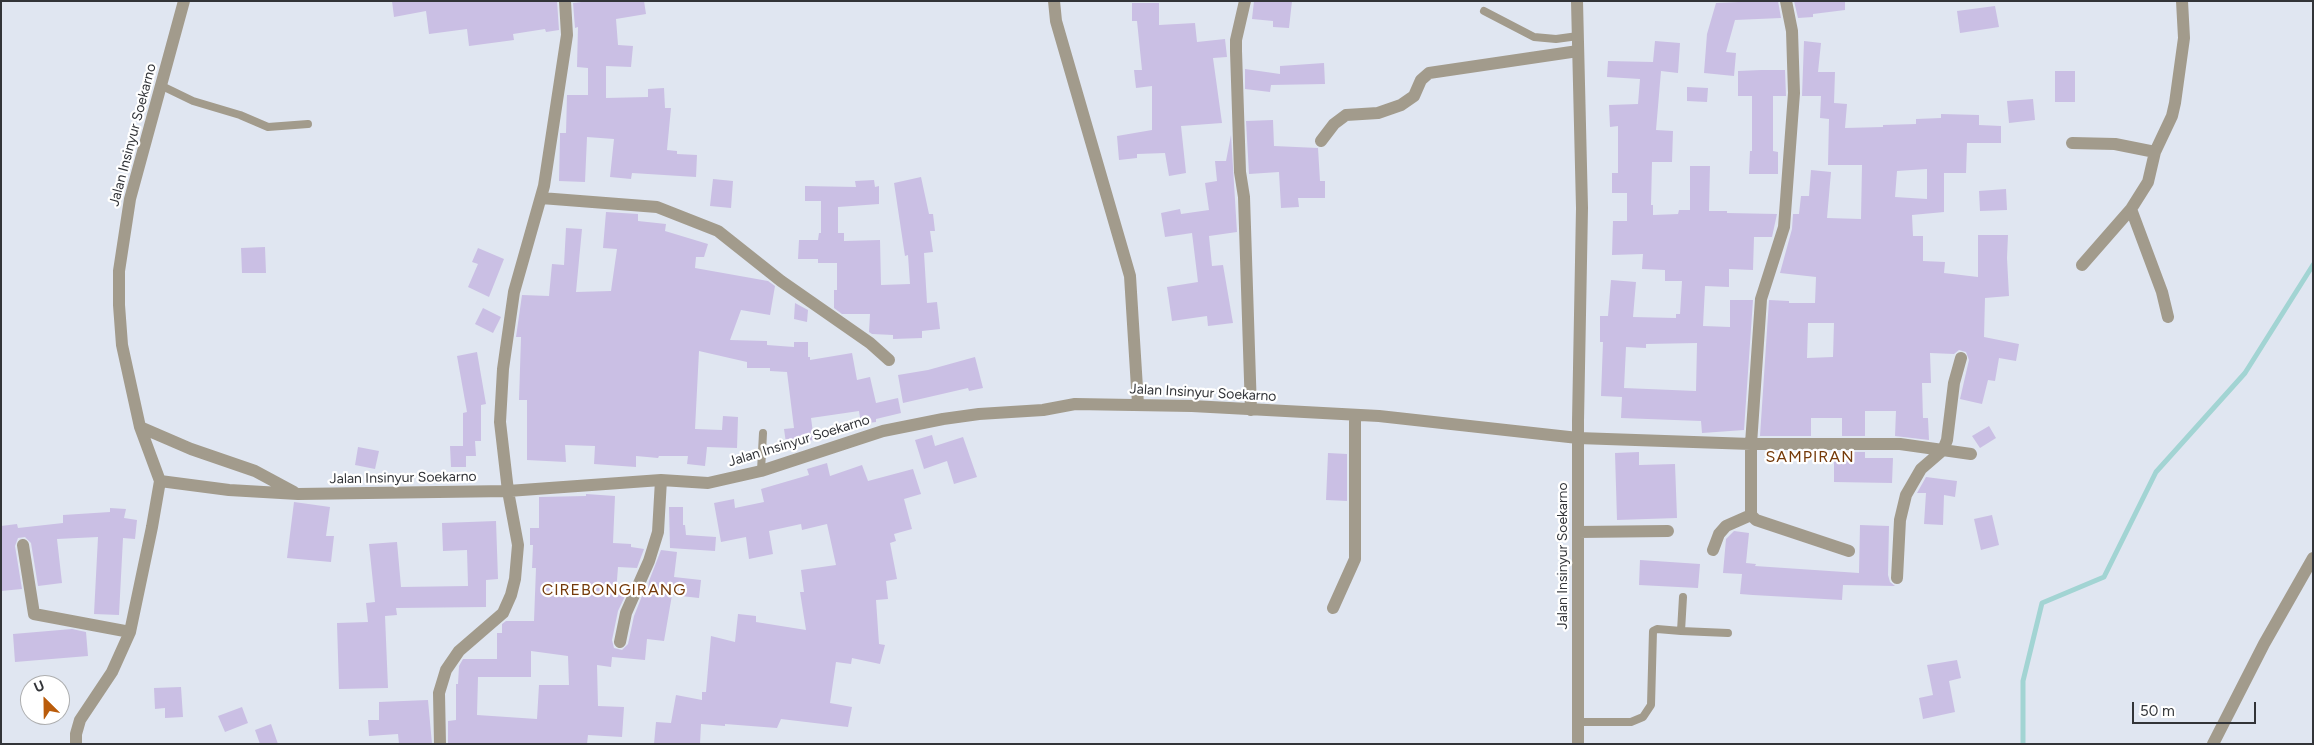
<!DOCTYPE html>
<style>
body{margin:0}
#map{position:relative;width:2314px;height:745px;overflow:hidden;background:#e0e6f1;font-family:Figtree,sans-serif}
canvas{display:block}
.frame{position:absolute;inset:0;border:2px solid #323438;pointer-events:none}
.north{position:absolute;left:20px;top:675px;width:50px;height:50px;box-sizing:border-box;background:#fff;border:1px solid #adaeaf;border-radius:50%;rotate:337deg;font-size:14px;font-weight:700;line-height:20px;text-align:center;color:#323438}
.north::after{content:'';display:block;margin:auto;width:18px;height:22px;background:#ba5c0b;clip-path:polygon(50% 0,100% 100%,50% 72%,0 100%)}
.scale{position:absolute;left:2132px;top:702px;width:124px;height:22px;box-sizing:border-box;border:2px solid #323438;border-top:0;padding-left:6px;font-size:15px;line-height:18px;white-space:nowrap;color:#323438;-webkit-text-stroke:4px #fff;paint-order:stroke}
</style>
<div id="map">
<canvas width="2314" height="745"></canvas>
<div class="frame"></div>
<div class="north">U</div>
<div class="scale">50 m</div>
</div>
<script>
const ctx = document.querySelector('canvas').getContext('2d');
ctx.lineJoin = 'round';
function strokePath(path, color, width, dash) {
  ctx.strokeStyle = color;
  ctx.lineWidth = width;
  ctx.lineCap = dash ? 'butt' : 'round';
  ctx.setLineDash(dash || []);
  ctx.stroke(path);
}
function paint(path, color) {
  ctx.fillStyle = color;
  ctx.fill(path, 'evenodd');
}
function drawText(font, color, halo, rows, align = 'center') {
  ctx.font = font + ' Figtree,sans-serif';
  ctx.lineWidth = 4.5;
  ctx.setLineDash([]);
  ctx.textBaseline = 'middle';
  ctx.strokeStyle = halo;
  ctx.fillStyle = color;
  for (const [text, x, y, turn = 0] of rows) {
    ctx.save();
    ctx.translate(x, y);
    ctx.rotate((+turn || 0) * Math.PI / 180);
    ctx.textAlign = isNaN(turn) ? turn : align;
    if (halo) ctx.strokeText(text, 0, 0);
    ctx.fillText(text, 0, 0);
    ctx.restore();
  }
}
const stream = new Path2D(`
 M2023,744V681L2042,603L2104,577L2156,472L2245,373L2313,265`);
const building = new Path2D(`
 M392,1H557L559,30L546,32L545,29L513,34L514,40L469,46L467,29L429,34L426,11L394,17Z
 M590,1H644L646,14L616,19L618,45L633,46L631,67L606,66V98L648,97V89L664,88L665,108H671L667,150L677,151V154L697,155L696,177L632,173L631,179L610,177L614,139L587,137L585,182L559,181L560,137V133H566L567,95H588V68L577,67L578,27L575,28L573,3Z
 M1254,1H1292L1289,28L1273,27V21L1252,19Z
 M1761,1H1778L1781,18L1735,20L1726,52L1736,53L1734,76L1704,73L1707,34L1716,3Z
 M1794,1H1845V10L1813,14V17L1798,18Z
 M1132,3H1159V25L1195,23L1197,42L1225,39L1227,57L1213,58L1222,123L1181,126L1186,173L1169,176L1165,153L1137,154V158L1119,160L1117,136L1152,130V86L1136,88L1134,70H1142L1137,21H1132Z
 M1995,6L1999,27L1960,33L1957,11Z
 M1655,41L1680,43L1678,73L1661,71L1656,130L1673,131L1672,162H1652L1651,205H1653V215L1678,214L1679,210H1690V166H1710L1709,211H1727V213L1777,214L1772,237H1754L1753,270L1729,269V287L1705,286L1703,326L1730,327V300H1753L1744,430L1702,433L1701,421L1621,418L1622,397L1601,396L1603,342H1600V316H1608L1611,280L1636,282L1633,317L1676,318V314H1680L1682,281H1665V270L1642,269L1643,254L1612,255L1613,221H1627V193H1612V173H1618V126L1610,127L1609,105L1638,104L1640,79L1607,77L1608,61L1653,62ZM1697,343L1696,391L1624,388L1626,347L1646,348V344Z
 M1804,41L1821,43L1818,72H1835L1834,103L1847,104L1845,128L1883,127V125L1916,124V119L1941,118V114L1979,115V125L2001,126V143H1967L1966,173H1944V212L1912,215L1913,236H1923V261L1945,262L1944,273L1978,277V235H2008L2007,258L2009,296L1985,298L1984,337L2019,344L2016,361L1999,358L1995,381L1988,380L1982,404L1960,399L1969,360L1966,352L1959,350L1954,354L1930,353L1931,383H1922L1923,418H1928L1929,440L1895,436L1896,411H1865V436H1842V418H1811V436H1760L1769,300L1789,301V303H1815L1816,277L1780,273L1792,229L1793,214H1799L1801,196H1809L1811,170L1831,172L1827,218L1861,219L1862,165H1828L1829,119L1820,118L1821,96H1802ZM1927,169V199L1895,197L1897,171ZM1808,323H1834L1833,357L1807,358Z
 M1324,63L1325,84L1271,85L1270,92L1245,89V69L1280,74V66Z
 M1761,70H1785L1786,96H1773V151L1778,152V174H1749L1750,151H1752V96H1738V71Z
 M2055,71H2075V102H2055Z
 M1687,87L1708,88L1707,102L1687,101Z
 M2033,99L2035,120L2009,123L2007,101Z
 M1273,120L1274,146L1318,148L1320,181H1325V198H1298L1299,207L1281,208L1279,172L1249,174L1246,121Z
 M1231,135L1237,232L1209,236L1212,266L1223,265L1233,323L1208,326L1207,316L1172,321L1167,287L1198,282L1192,233L1165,237L1161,213L1180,209L1181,214L1209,210L1205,183L1217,181L1215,161H1226Z
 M921,177L929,214H933L935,231H930L933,252L924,253L927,303L937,302L940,329L922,331V338L893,339V335L872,334L869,332L870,314H842L834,308V290H837V263H818V259H798L799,240H818L819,233H821V201H805V186L856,187L855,181L874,180L875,187L879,186V204L838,207V233H844V241L880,240L881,285L910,284L908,255L905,256L894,183Z
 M713,179L733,181L731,208L710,206Z
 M2006,189L2007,210L1980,211L1979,191Z
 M606,212L638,214V221L666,224L665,231L708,244L704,257H696L695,268L768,281L775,286L770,315L741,310L730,340L767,341V345L794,347V342H808V357H810V360L852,353L857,380L870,377L876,403L898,398L901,413L876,419V422L861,424L859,411L811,418L814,440L786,443L784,429L794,428L787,372L770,371V368H747V362L699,351L695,429L722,430L723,416L738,417L737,448L707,447L705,466L687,464L688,456H659L658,458L636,456V467L594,464L595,446L565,445L566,462L527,460V400H519L521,337H516L522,295L549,296L552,264L564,265L566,228L582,229L576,292L611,291L617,249L603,248Z
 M265,247L266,273H242L241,248Z
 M478,248L504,259L489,297L468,287L478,264L472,262Z
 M795,303L808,310L807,322L794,319Z
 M483,308L501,317L493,333L475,324Z
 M477,352L486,404L481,405V441H475L476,456H466V467H451L450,446H463V413L467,412L457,356Z
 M975,357L983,388L969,391L968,388L903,403L898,375L928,370Z
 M1989,426L1996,438L1980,448L1972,436Z
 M932,435L935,446L963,437L977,477L954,484L947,461L924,469L915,440Z
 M358,447L379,451L375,469L355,465Z
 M1639,452V465L1675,464L1677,518L1617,520L1615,453Z
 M1842,452H1865V458H1893L1892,483L1834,482V457H1841Z
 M1328,453L1347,454V501L1326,500Z
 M827,463L830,476L862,465L868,481L913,469L921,494L904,499L912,529L894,534L896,541L890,543L897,579L886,581L888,599L876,600L879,644L885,645L880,664L852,658L851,664L836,662L830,703L852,707L848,727L781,719L777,728L725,724V726L701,724L700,744H654L656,722L671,723L676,695L702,700V692H706L711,636L735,642L738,614L756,616V622L806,630L800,592H804L801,570L836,565L827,524L802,530L801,524L769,531L773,554L749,559L746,537L721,542L714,503L734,499L735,508L764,502L761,489L809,475L807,469Z
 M1926,477L1957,481L1955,497L1944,495L1943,525L1924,524L1926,493H1917Z
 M586,494L615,496L613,543L631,544V547L644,549L637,568L618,567L616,593L626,594L618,611L612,640L614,648L622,650L628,644L634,616L642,596H647L649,581L661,550L677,552L674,577L701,580L699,598L672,595L664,641L647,639L645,660L612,657L611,667L597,665L598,706L624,707L622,737L588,735L587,744H448V721L456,720V684H458L459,666L463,659H497V633H502V624L506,621H534L536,568H532L533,545H530V528H539V497L586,496ZM531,651L568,656L569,685H539L537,719L477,715L478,677H531Z
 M294,502L330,507L326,536H334L331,562L287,558Z
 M669,507H683V525H685L686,535L716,537L715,551L670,548Z
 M110,508L126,509L124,518L137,520L135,539L123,538L119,615L94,614L98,537L57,539L62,583L38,586L31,543L25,537L18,538L15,546L22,589L1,591V526L17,524L18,528L63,523V515L110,512Z
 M1992,515L1999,545L1981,550L1974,519Z
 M496,521L498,579L486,580V607L396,608L397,615L385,616L388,688L339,689L337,623L368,622L366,603L375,602L369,544L397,542L401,587L468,586L467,550L443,551L442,523Z
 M1860,525L1889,526L1888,575L1890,582L1895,586L1843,585L1842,600L1753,595L1740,594L1742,574L1723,573L1726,539L1734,531L1749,533L1746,563L1756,564L1755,566L1859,573Z
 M1640,560L1700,564L1698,588L1639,585Z
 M72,629L86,632L88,656L15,662L13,634Z
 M1957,660L1961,678L1949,681L1955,712L1923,719L1919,698L1933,695L1927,665Z
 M181,687L183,717L165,718V708L155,709L154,688Z
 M428,700L432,744H399L398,734L369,736L368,720H379V702Z
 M242,707L248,723L225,732L218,716Z
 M271,724L278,744H260L255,730Z`);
const lane = new Path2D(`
 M1484,11L1534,37L1556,39L1578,36
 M162,86L193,101L240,115L268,127L308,124
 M761,471L763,433
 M1681,631L1728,633
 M1578,722H1631L1643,717L1651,705L1653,631L1657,629L1681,631L1683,597`);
const street = new Path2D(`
 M1054,1L1056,21L1130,276L1138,404
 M1245,1L1236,40V51L1240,172L1244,197L1251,410
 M1577,1L1582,208L1578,421V744
 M1786,1L1792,31L1794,93L1784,227L1761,299L1751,444V515L1756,520L1849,551
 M1321,141L1334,124L1346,115L1378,113L1401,105L1414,96L1421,80L1429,73L1578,51
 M2072,143L2115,144L2155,152
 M541,198L657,207L718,231L781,281L870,343L889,360
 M2131,209L2162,292L2168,317
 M2082,265L2131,209L2148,182L2155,152L2172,116L2175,103L2184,38L2182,1
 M140,427L191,449L255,471L294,492
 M160,481L229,490L298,494L508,491L661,480L708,483L761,471L883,431L943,419L979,414L1043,410L1075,404L1192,406L1379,416L1578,438L1751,444H1900L1971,454
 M1578,532L1668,531
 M23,545L34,614L130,632
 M1713,550L1719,534L1726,526L1751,515
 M1897,578L1900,520L1906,495L1921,469L1943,450L1947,440L1954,383L1961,358
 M1333,608L1355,559V415
 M620,642L626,613L649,561L658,532L661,480
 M76,744V734L80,720L112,672L130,632L152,527L160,481L140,427L122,345L119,305V271L130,199L184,1
 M440,744L439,693L446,670L459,651L503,613L511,595L515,579L518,545L508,491L500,422L503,369L514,292L544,186L567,35L565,1
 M2213,744L2264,644L2313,558`);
const streetNames = [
 ["Jalan Insinyur Soekarno",133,135,-75],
 ["Jalan Insinyur Soekarno",1203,393,3],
 ["Jalan Insinyur Soekarno",799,441,-17],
 ["Jalan Insinyur Soekarno",403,478,-1],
 ["Jalan Insinyur Soekarno",1563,556,-90]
];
const quarterNames = [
 ["SAMPIRAN",1810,457],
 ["CIREBONGIRANG",614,590]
];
strokePath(stream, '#a2d4d3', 5);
paint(building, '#cabfe4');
strokePath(lane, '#a29b8c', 8);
strokePath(street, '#a29b8c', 12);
drawText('14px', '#323438', '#fff', streetNames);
ctx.letterSpacing = '1px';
drawText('16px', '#753a0a', '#fff', quarterNames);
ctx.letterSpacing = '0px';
</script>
